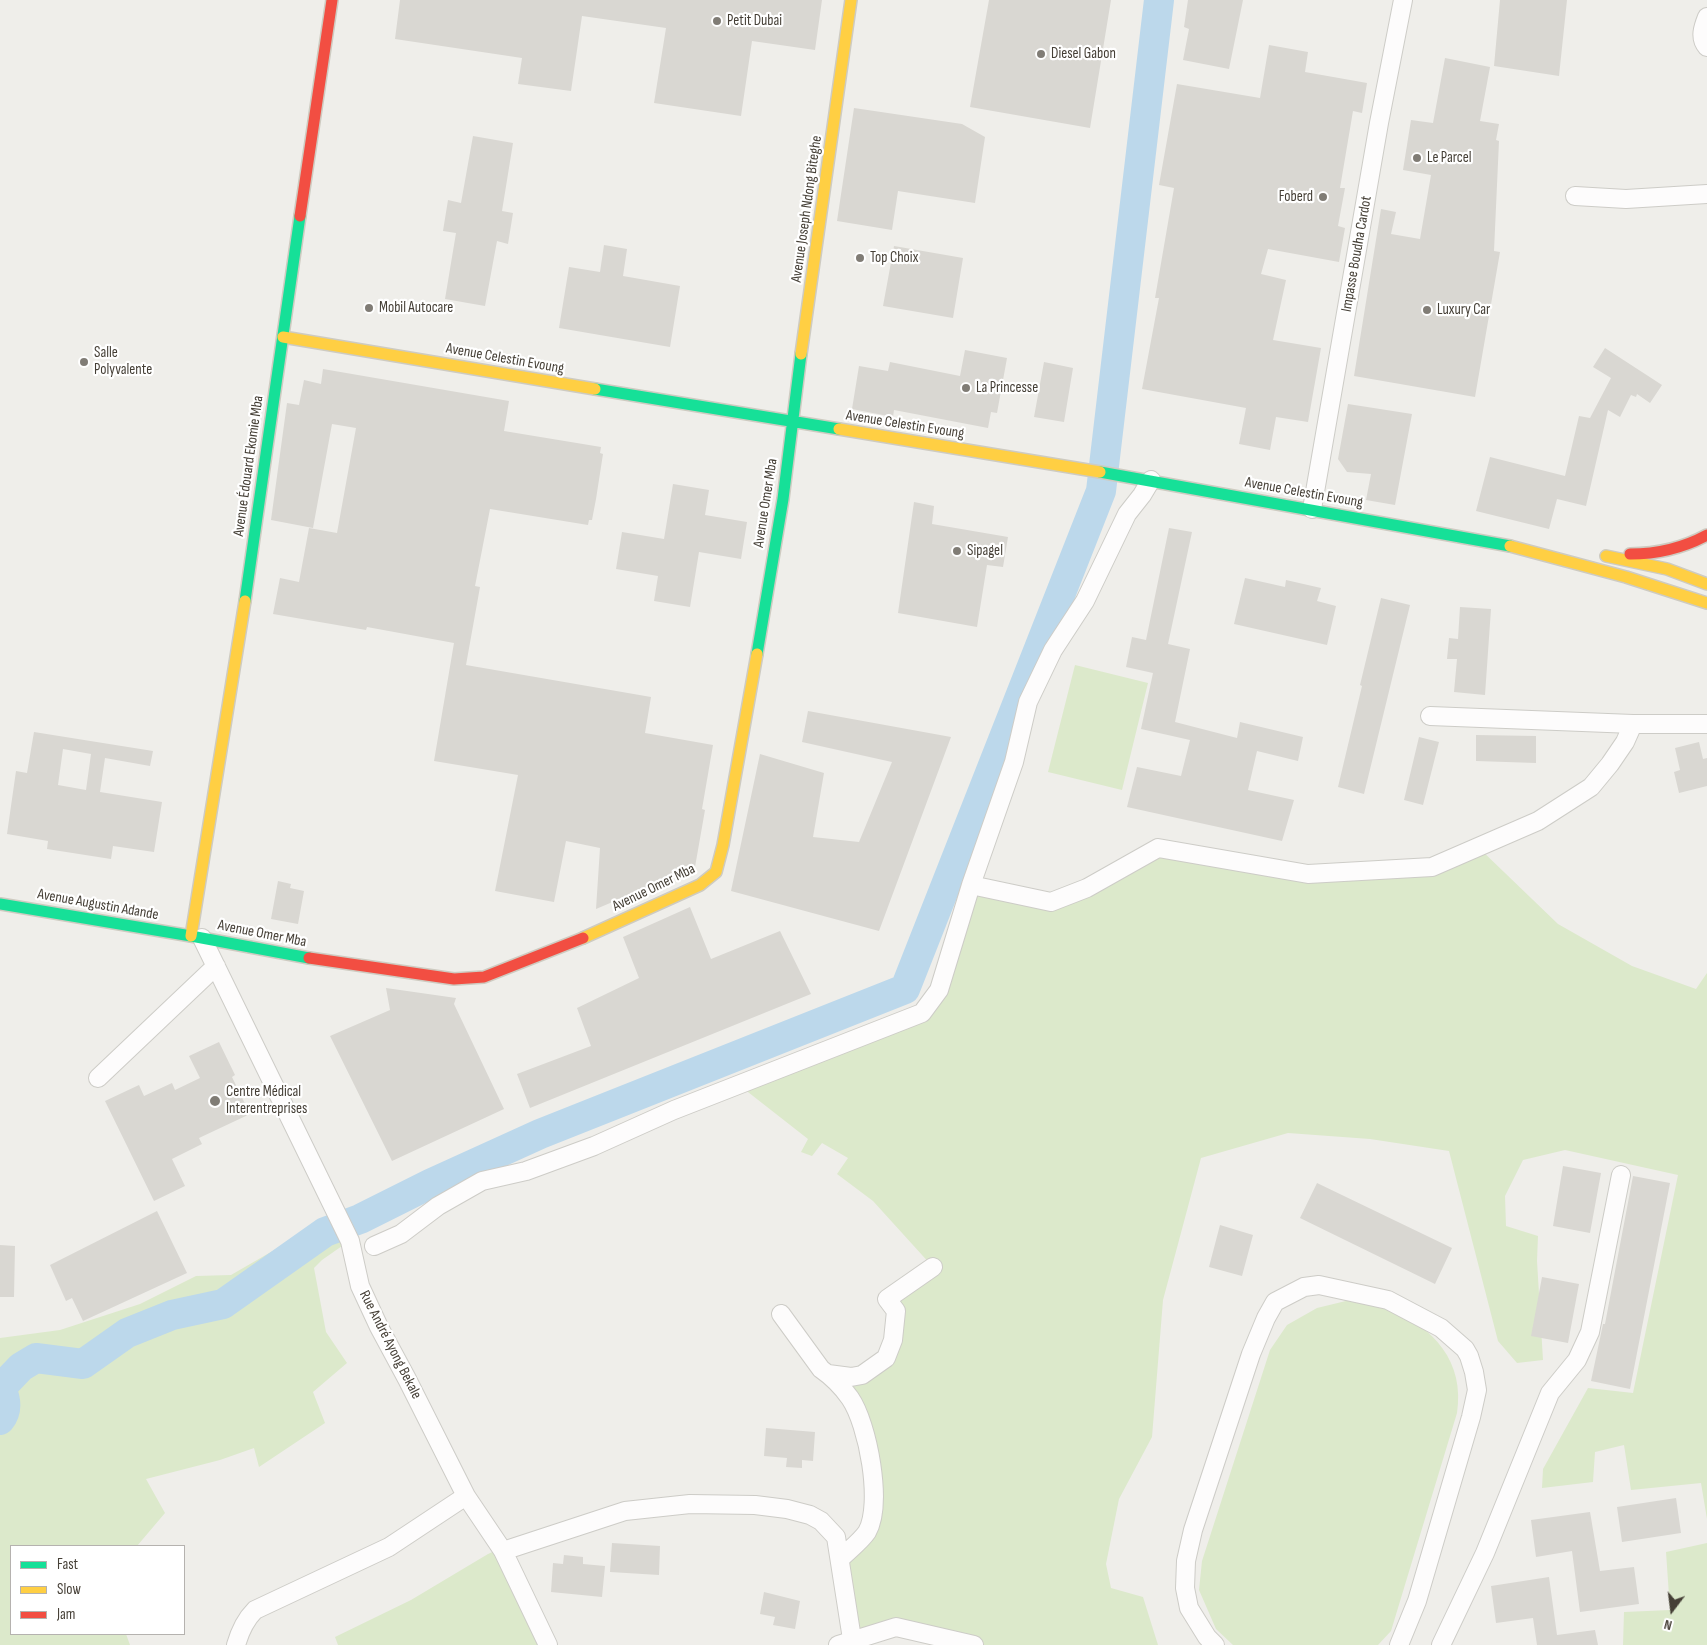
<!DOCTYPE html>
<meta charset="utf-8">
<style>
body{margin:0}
#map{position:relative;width:1707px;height:1645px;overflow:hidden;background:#efeeea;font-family:"Sofia Sans Condensed",sans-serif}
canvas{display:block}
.legend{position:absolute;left:10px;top:1545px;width:175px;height:90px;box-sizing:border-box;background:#fff;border:1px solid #b5b2af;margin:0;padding:6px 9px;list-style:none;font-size:15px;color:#453f36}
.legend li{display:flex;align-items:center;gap:10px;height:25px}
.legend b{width:25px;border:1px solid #b5b2af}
.north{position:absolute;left:1647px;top:1585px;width:50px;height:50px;-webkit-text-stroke:4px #fff;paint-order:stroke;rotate:195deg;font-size:14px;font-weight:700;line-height:20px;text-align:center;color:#453f36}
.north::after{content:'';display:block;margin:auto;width:18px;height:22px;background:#453f36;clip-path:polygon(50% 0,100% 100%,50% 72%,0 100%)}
</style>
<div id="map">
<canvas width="1707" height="1645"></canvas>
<ul class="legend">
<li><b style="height:6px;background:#16e098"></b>Fast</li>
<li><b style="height:6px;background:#ffcf43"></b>Slow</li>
<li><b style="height:6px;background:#f24e42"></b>Jam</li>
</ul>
<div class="north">N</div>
</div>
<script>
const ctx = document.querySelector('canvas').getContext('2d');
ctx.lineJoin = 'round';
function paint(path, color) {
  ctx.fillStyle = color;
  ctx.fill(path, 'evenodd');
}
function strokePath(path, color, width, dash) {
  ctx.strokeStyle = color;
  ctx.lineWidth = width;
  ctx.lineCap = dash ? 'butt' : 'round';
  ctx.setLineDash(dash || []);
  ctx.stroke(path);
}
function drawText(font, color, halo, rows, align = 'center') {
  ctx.font = font + ' "Sofia Sans Condensed",sans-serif';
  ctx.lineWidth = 4.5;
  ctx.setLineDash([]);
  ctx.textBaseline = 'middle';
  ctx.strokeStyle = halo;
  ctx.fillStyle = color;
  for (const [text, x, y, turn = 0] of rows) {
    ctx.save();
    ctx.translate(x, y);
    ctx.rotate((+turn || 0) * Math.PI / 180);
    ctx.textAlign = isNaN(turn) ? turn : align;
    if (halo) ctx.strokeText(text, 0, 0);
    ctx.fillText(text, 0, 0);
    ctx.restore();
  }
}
const green = new Path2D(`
 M1075,665L1148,683L1122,790L1048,772Z
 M1478,847L1558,924L1632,966L1696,989L1707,973V1519L1701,1483L1631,1490L1624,1445L1595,1452L1593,1482L1542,1488L1543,1469L1588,1388L1633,1393L1678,1175L1565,1150L1523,1160L1505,1196L1506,1226L1538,1236L1537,1261L1543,1360L1517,1363L1498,1341L1449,1151L1370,1139L1288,1133L1201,1158L1163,1300L1152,1437L1119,1499L1106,1564L1111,1588L1143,1597L1158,1645H974L896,1627L852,1639L840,1559L874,1512L851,1399V1377L893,1340L887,1299L932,1266L873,1201L837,1174L848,1158L822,1143L812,1156L801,1152L808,1139L739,1085L922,1013L971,885L1051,902L1158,848L1308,874L1432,867Z
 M328,1219L342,1246L322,1260L314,1268L326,1332L347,1363L313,1392L325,1423L259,1467L254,1448L220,1460L146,1479L165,1513L137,1546H11V1634H126L130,1645H0V1338L60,1330L140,1304L196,1276L231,1275Z
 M1350,1300C1362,1303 1376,1305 1388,1309C1434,1327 1465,1362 1457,1413L1391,1631L1378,1645H1233L1216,1629L1199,1590L1202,1561L1270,1350L1287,1325L1317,1308Z
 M1707,1543V1645H1623L1624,1612L1670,1610L1666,1552Z
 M501,1548L548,1645H338L335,1637L411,1600L488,1554Z`);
const river = new Path2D(`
 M0,1420C8,1410 6,1399 1,1388L21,1367L36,1358L83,1364L127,1333L172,1315L223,1304L325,1232L360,1219L430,1184L540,1134L905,989L1101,491L1159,0`);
const building = new Path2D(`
 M400,0H822L815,50L752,41L741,116L654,103L666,28L582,16L571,91L518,84L522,58L395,39Z
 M989,0H1111L1090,128L970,107Z
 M1188,0H1243L1229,69L1183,60L1189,29L1184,27Z
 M1500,0H1567L1559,76L1494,66Z
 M1269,45L1308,52L1305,72L1367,83L1362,113L1353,111L1340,188H1345L1338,226L1345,228L1339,262L1268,249L1261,274L1286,280L1273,340L1321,348L1308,422L1276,417L1270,450L1239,444L1246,408L1142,389L1159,298H1155L1174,188L1159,185L1177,84L1260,98Z
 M1445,58L1490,67L1480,121L1499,124L1496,140L1499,141L1494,251L1500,252L1475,397L1354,376L1381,209L1396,212L1391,234L1420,239L1431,175L1403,170L1411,120L1433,123Z
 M854,108L962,124L985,137L975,203L898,191L892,230L837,221Z
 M473,136L513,143L502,211L513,213L508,244L497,241L485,306L445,299L456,233L443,231L448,200L461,203Z
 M604,245L627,249L623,276L680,286L670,347L559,328L569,267L600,272Z
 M894,246L963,258L953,318L883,306Z
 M1605,348L1662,385L1650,403L1637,394L1636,397L1631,395L1620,417L1608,410L1586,506L1557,499L1549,529L1476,511L1490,457L1565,476L1579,416L1590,418L1611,378L1593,367Z
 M965,350L1007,358L997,413L991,412L988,428L894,410L893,417L852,409L859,366L888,371L890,362L960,376Z
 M1044,362L1073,368L1064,422L1034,417Z
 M323,369L509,401L504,431L601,447L600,453L603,454L596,499L592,520H589L588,525L490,509L475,586L480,587L466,665L651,697L645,733L713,745L702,809L705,810L695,867L596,909L600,848L566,841L554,902L495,891L518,775L434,761L454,643L367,627L366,630L273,614L280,578L299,582L309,528L337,533L356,428L332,424L313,528L271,520L287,403L299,405L304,380L321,384Z
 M1348,404L1412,414L1395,505L1366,500L1371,474L1347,472L1338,459Z
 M673,484L709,490L705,515L747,522L741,559L699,552L690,607L654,601L658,576L616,569L622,532L664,539Z
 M914,502L934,506L932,524L1008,537L1003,567L987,565L977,627L898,613Z
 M1169,528L1192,532L1168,644L1190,649L1175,722L1237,738L1240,722L1303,737L1298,761L1257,751L1248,790L1294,800L1282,841L1127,807L1137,767L1181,776L1190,740L1141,729L1153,673L1126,667L1132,637L1146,640Z
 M1245,578L1285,587L1286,580L1321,588L1317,601L1336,606L1327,645L1234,624Z
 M1381,598L1410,605L1364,794L1338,787L1362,686L1360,685Z
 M1460,607L1491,609L1485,695L1454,692L1457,659H1447L1449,638L1458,639Z
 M808,711L951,737L879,931L731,891L760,754L824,773L813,837L859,842L892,762L802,742Z
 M34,732L153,751L150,766L105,758L100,792L162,802L154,852L113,846L111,859L47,849L48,841L7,834L16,771L27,773ZM63,749L91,754L86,790L58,785Z
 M1476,735L1536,736V763L1476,761Z
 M1419,737L1439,742L1423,805L1404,800Z
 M1699,742L1703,759L1707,758V786L1679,793L1674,772L1680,770L1675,748Z
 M278,881L291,884L290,888L304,891L298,924L271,919Z
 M690,907L711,959L780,931L811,994L530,1108L517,1074L591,1046L577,1008L639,978L623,937Z
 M386,988L456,998L454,1004L504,1109L392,1161L330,1036L390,1010Z
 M219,1042L235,1075L232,1077L250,1114L199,1138L202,1144L172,1159L185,1186L154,1201L105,1101L139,1085L144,1096L172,1083L175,1090L200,1078L189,1056Z
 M1563,1166L1601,1173L1590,1233L1553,1226Z
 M1633,1176L1670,1183L1630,1389L1591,1381L1603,1324H1605Z
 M1317,1183L1452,1248L1435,1284L1300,1218Z
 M157,1211L187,1273L83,1321L72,1298L66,1301L50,1265Z
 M1220,1225L1253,1235L1242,1276L1209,1267Z
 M0,1245L15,1246L14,1297H0Z
 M1542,1277L1579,1284L1568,1343L1531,1336Z
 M766,1428L815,1432L813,1461L802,1460V1468L786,1467L787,1458L764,1456Z
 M1676,1498L1681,1533L1622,1542L1617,1507Z
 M1590,1512L1600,1571L1634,1567L1639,1604L1580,1612L1572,1551L1536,1557L1531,1520Z
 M612,1543L660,1546L659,1575L610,1572Z
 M564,1555L583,1557V1564L605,1566L602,1597L551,1592L553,1563L563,1564Z
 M1549,1577L1557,1635L1595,1630L1598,1645H1537L1533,1618L1496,1623L1491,1586Z
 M764,1592L800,1601L795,1629L773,1625L775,1617L760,1614Z`);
const street = new Path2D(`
 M1707,17C1703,27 1699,38 1707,47
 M1575,196L1626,199L1707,194
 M1312,509L1379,123L1403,0
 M1430,716L1633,724H1707
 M971,885L1051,902L1087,888L1158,848L1308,874L1432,867L1538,821L1591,787L1610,764L1625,742L1633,724
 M202,938L350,1241L360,1286L379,1327L407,1379L466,1496L389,1547L255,1610C245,1620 240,1631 236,1645
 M98,1078L216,966
 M374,1246L401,1234L438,1206L482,1181L526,1171L594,1146L674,1110L922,1013L939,990L971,885L1014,762L1028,702L1053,650L1085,601L1127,514L1142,495L1151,480
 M781,1314L821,1369C831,1376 843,1388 850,1398C868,1424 883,1504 867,1532C861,1541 848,1551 840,1559
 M828,1374L851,1377L862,1375L886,1358L893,1340L896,1311L887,1299L933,1267
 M466,1496L503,1551L548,1645
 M503,1551L625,1511L690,1504L755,1505L787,1509L810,1515L821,1521L836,1537L852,1639
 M838,1645L896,1627L974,1645
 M1215,1645L1207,1637L1189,1608L1185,1588L1186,1561L1193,1530L1251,1354L1266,1318L1275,1302L1304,1287L1319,1285L1388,1300L1441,1328L1465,1349L1469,1356L1474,1372L1477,1390L1471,1417L1417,1601L1399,1645
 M1441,1645L1485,1553L1550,1393L1577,1360L1590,1332L1621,1175`);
const fast = new Path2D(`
 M595,389L839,429
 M1100,472L1510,546
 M245,601L300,216
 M757,654L783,499L801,354
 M0,904L191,936L309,958`);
const slow = new Path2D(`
 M283,337L595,389
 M801,354L851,0
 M839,429L1100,472
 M1510,546L1626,577L1707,603
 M1606,556L1667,569L1707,584
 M191,936L245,601
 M583,938L700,885L716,872L723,845L757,654`);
const jam = new Path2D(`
 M300,216L332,0
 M1630,554C1657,554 1683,548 1707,535
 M309,958L454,979L484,977L583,938`);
const markers = [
 [717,21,5,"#807c75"],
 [1041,54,5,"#807c75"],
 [1417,158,5,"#807c75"],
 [1323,197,5,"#807c75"],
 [860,258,5,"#807c75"],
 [369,308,5,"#807c75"],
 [1427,310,5,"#807c75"],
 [84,362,5,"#807c75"],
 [966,388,5,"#807c75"],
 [957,551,5,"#807c75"],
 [215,1101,6,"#807c75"]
];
const poiNames = [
 ["Petit Dubai",727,21],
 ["Diesel Gabon",1051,54],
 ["Le Parcel",1427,158],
 ["Foberd",1313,197,"right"],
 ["Top Choix",870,258],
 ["Mobil Autocare",379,308],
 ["Luxury Car",1437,310],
 ["Salle",94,353],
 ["Polyvalente",94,370],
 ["La Princesse",976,388],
 ["Sipagel",967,551],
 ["Centre Médical",226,1092],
 ["Interentreprises",226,1109]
];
const streetNames = [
 ["Avenue Joseph Ndong Biteghe",807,209,-82],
 ["Impasse Boudha Cardot",1357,254,-80],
 ["Avenue Celestin Evoung",505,359,10],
 ["Avenue Celestin Evoung",905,425,9],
 ["Avenue Édouard Ekomie Mba",249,466,-82],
 ["Avenue Celestin Evoung",1304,493,10],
 ["Avenue Omer Mba",766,503,-81],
 ["Avenue Omer Mba",654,888,-26],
 ["Avenue Augustin Adande",98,905,10],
 ["Avenue Omer Mba",262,934,11],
 ["Rue André Ayong Bekale",390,1345,63]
];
paint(green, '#dce9cb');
strokePath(river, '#bcd8eb', 30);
paint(building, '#d9d7d2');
strokePath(street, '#cdccc7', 20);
strokePath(fast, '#cecbc1', 14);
strokePath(slow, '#cecbc1', 14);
strokePath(jam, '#cecbc1', 14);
strokePath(street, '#fdfcfc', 18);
strokePath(fast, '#16e098', 11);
strokePath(slow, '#ffcf43', 11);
strokePath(jam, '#f24e42', 11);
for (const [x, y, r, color] of markers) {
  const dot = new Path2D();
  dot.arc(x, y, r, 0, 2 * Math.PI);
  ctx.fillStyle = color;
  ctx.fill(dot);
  strokePath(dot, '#fff', 2);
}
drawText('15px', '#453f36', '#fff', poiNames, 'left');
drawText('15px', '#453f36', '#fff', streetNames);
</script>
